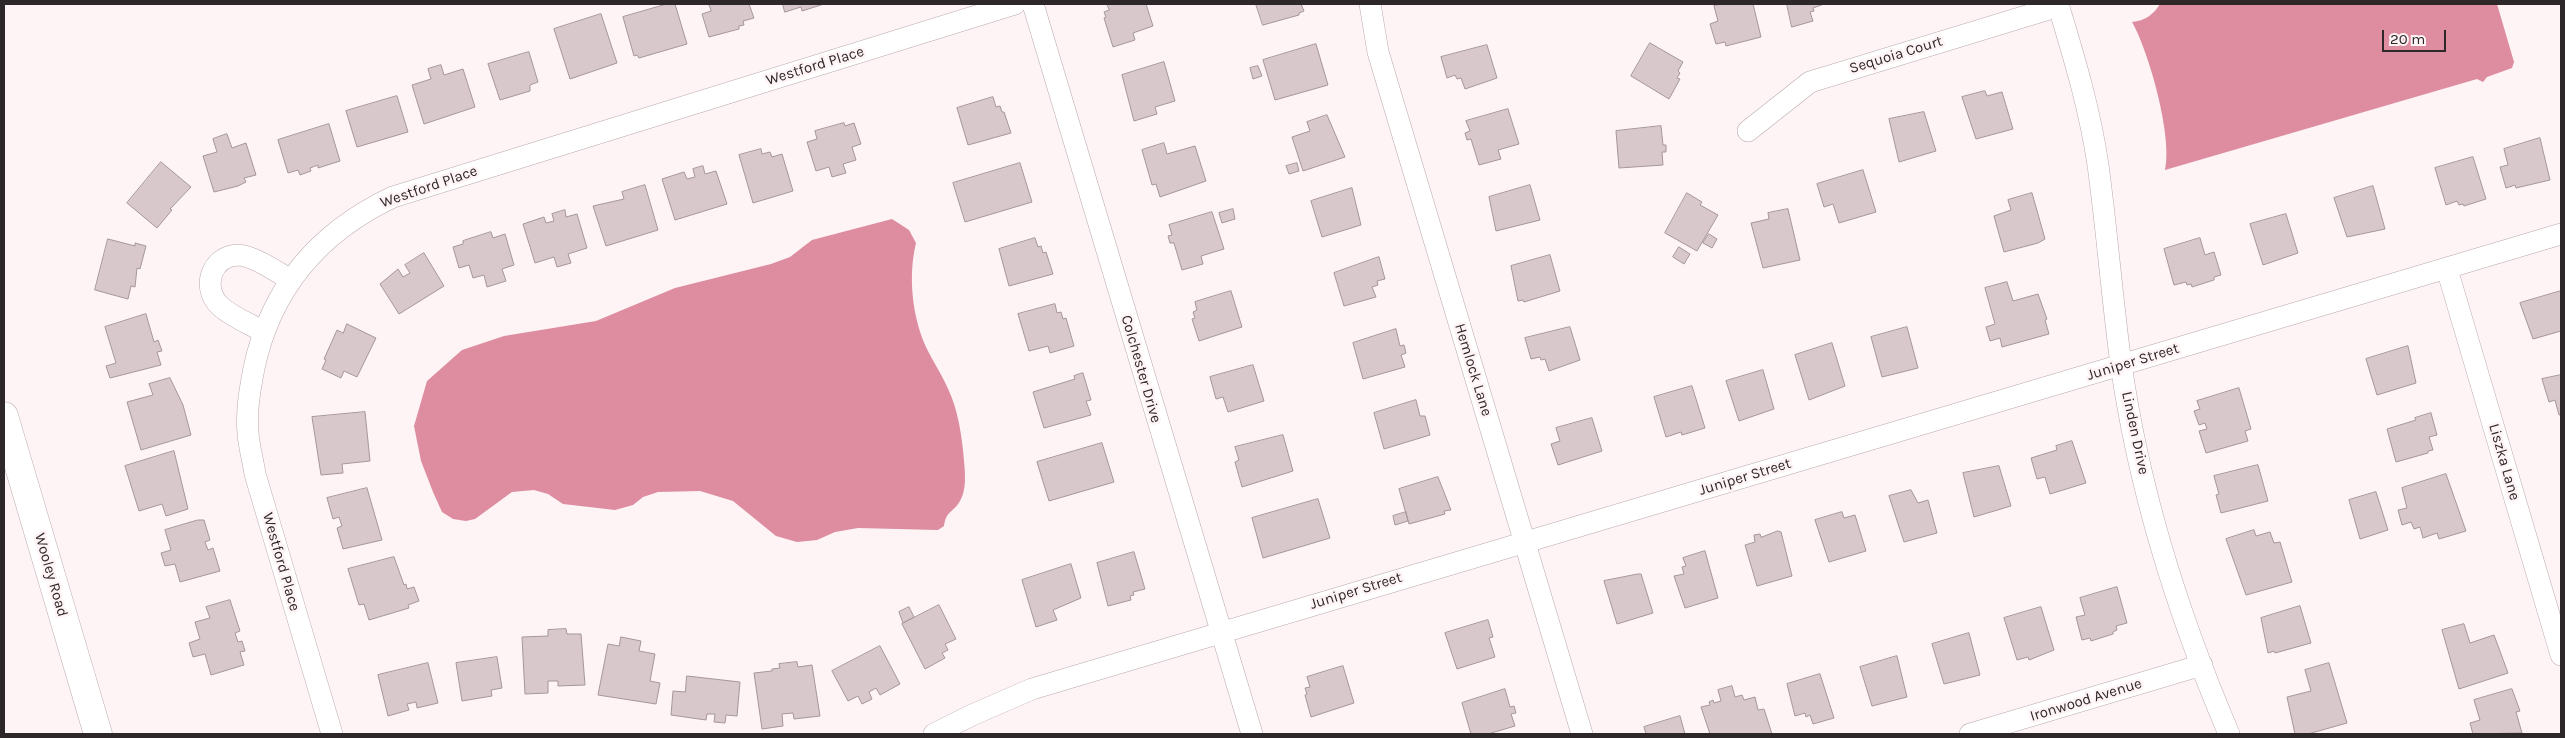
<!DOCTYPE html>
<style>
body{margin:0}
#map{position:relative;width:2565px;height:738px;overflow:hidden;background:#fef3f5;font-family:Karla,sans-serif}
canvas{display:block}
.frame{position:absolute;inset:0;border:5px solid #2e2729;pointer-events:none}
.scale{position:absolute;left:2382px;top:30px;width:64px;height:22px;box-sizing:border-box;border:2px solid #2e2729;border-top:0;padding-left:6px;font-size:15px;line-height:18px;white-space:nowrap;color:#2e2729;-webkit-text-stroke:4px #fef3f5;paint-order:stroke}
</style>
<div id="map">
<canvas width="2565" height="738"></canvas>
<div class="frame"></div>
<div class="scale">20 m</div>
</div>
<script>
const ctx = document.querySelector('canvas').getContext('2d');
ctx.lineJoin = 'round';
function paint(path, color) {
  ctx.fillStyle = color;
  ctx.fill(path, 'evenodd');
}
function strokePath(path, color, width, dash) {
  ctx.strokeStyle = color;
  ctx.lineWidth = width;
  ctx.lineCap = dash ? 'butt' : 'round';
  ctx.setLineDash(dash || []);
  ctx.stroke(path);
}
function drawText(font, color, halo, rows, align = 'center') {
  ctx.font = font + ' Karla,sans-serif';
  ctx.lineWidth = 5;
  ctx.setLineDash([]);
  ctx.textBaseline = 'middle';
  ctx.strokeStyle = halo;
  ctx.fillStyle = color;
  for (const [text, x, y, turn = 0] of rows) {
    ctx.save();
    ctx.translate(x, y);
    ctx.rotate((+turn || 0) * Math.PI / 180);
    ctx.textAlign = isNaN(turn) ? turn : align;
    if (halo) ctx.strokeText(text, 0, 0);
    ctx.fillText(text, 0, 0);
    ctx.restore();
  }
}
const water = new Path2D(`
 M2160,4H2497L2514,62L2512,68L2487,77L2483,82L2477,79L2165,170C2173,137 2149,52 2132,22C2145,21 2154,14 2160,4Z
 M892,219L909,230L916,243C908,276 912,316 926,347C933,362 943,376 949,391C957,408 961,431 963,450C964,464 968,486 961,499C955,512 946,510 944,526L938,530L858,528L835,532L817,540L797,542L776,536L733,501L700,491L658,492L643,497L633,505L615,510L563,504L548,494L534,490L512,492L475,519L466,521L453,519L442,512L433,492L421,461L414,426L427,381L462,350L504,336L596,321L675,288L771,264L790,257L812,240Z`);
const building = new Path2D(`
 M667,4H675L687,44L639,58L637,55L634,56L623,17Z
 M709,4H749L754,18L743,21L744,25L739,26V29L709,37L702,14L711,11Z
 M783,4H824L802,11L801,7L785,12Z
 M1107,4H1146L1153,26L1133,33L1135,40L1113,47L1104,18L1106,17L1104,12L1109,10Z
 M1256,4H1301L1304,11L1299,13V15L1263,25Z
 M1722,4H1753L1761,37L1726,46L1725,42L1716,44L1710,24L1718,21L1714,6Z
 M1787,4H1824L1813,8L1814,11L1810,12L1813,21L1792,27Z
 M601,14L617,63L570,79L554,29Z
 M1650,43L1683,62L1678,71L1680,73L1677,78L1680,79L1669,99L1631,76Z
 M1316,44L1328,85L1275,100L1263,60Z
 M1487,45L1497,78L1465,89L1461,78L1457,79L1455,75L1447,78L1441,57Z
 M529,52L538,82L530,85V91L500,100L488,64Z
 M1164,62L1175,101L1155,107L1157,114L1134,121L1122,75Z
 M441,65L444,75L463,69L475,107L424,124L412,85L431,79L428,69Z
 M1258,66L1262,76L1253,79L1250,68Z
 M1985,91L1987,96L2002,92L2013,129L1976,139L1962,97Z
 M397,96L408,132L357,147L346,111Z
 M993,97L996,107L1000,106L1002,112H1004L1011,133L968,145L957,108Z
 M1508,109L1519,144L1498,150L1501,159L1479,165L1471,139L1467,140L1465,133L1470,131L1466,121Z
 M1924,112L1936,151L1899,162L1889,119Z
 M1327,115L1345,157L1303,171L1292,137L1310,131L1307,122Z
 M844,123L845,126L854,123L861,144L852,147L856,160L843,164L846,173L832,177L829,167L816,171L807,142L817,139L815,131Z
 M329,124L340,161L318,168V165L310,168L311,171L300,175L298,170L288,173L278,140Z
 M1661,126L1663,145H1666V152H1662L1663,165L1619,168L1616,131Z
 M227,134L232,148L246,143L256,175L244,178L246,182L238,186L214,192L203,156L217,152L213,139Z
 M2540,138L2550,180L2516,188L2515,185L2506,188L2500,167L2508,165L2504,149Z
 M1164,143L1167,154L1195,146L1206,181L1160,197L1156,184L1152,185L1142,150Z
 M761,149L762,154L770,152L772,157L782,154L793,191L753,203L739,155Z
 M2473,157L2486,199L2464,206L2463,204L2459,205L2457,201L2446,205L2435,168Z
 M161,162L191,187L170,209L172,210L157,228L127,203Z
 M1020,163L1032,202L965,222L953,183Z
 M1297,163L1299,171L1289,174L1286,166Z
 M703,166L705,174L716,171L727,204L675,220L662,179L684,172L687,179L695,177L693,169Z
 M1863,170L1876,212L1839,223L1833,204L1824,207L1817,184Z
 M645,185L658,230L606,246L593,206L624,199L622,192Z
 M1530,185L1540,220L1496,231L1489,197Z
 M2373,186L2385,229L2347,237L2334,198Z
 M1352,188L1361,225L1322,237L1311,201Z
 M1687,193L1702,202L1700,205L1718,215L1697,251L1665,233Z
 M2032,193L2045,239L2038,243L2004,252L1994,216L2011,210L2008,200Z
 M1233,209L1235,219L1222,223L1219,213Z
 M1788,209L1800,260L1763,268L1751,223L1769,219L1768,213Z
 M565,210L566,217L577,214L587,248L568,254L571,263L557,267L554,257L535,263L523,224L544,217L546,223L554,221L552,214Z
 M1212,212L1224,249L1201,256L1203,264L1182,270L1174,243H1170L1168,236L1172,235L1169,225Z
 M2286,214L2298,253L2263,265L2250,224Z
 M491,232L493,238L505,234L514,265L502,269L506,281L487,287L484,275L473,278L469,265L459,268L453,247L463,244V241Z
 M1709,234L1717,239L1712,248L1703,243Z
 M1035,238L1038,247L1041,246L1043,253L1046,252L1053,274L1009,286L999,249Z
 M2200,238L2205,255L2214,252L2221,275L2214,277V280L2192,287L2191,284L2187,285L2186,282L2174,285L2164,249Z
 M108,239L135,246V243L146,246L140,269L137,268L135,287L131,286L128,299L95,290Z
 M1679,247L1690,254L1684,264L1673,257Z
 M424,253L444,286L399,314L380,284L398,269L403,277L410,273L405,265Z
 M1550,255L1560,291L1524,302L1523,300L1518,301L1511,266Z
 M1379,257L1385,279L1377,281L1378,285L1372,287L1376,297L1344,306L1334,273Z
 M2007,282L2013,301L2038,294L2047,319L2045,320L2049,334L2002,347L2000,338L1990,341L1986,327L1995,324L1985,288Z
 M1231,291L1242,327L1199,341L1192,319L1195,318L1193,312L1197,310L1195,302Z
 M2561,291V331L2533,339L2520,303Z
 M1055,304L1057,313L1061,312L1063,319L1066,318L1074,346L1050,353L1048,346L1029,351L1018,314Z
 M146,314L154,342L158,340L162,351L157,352L161,365L110,378L106,366L116,363L105,327Z
 M347,324L376,338L357,377L344,371L341,378L322,369L326,360L324,359L337,330L343,333Z
 M1570,327L1580,360L1549,371L1545,359L1541,360L1540,357L1531,359L1525,338Z
 M1907,327L1918,368L1882,377L1871,337Z
 M1396,329L1400,346L1404,345L1406,353L1401,355L1405,367L1363,379L1353,343Z
 M1832,343L1845,386L1809,400L1795,355Z
 M2408,346L2416,383L2377,395L2366,359Z
 M1253,365L1264,401L1228,412L1223,397L1216,399L1210,377Z
 M1763,370L1774,409L1739,421L1726,381Z
 M1083,373L1091,400L1086,401L1091,415L1044,428L1033,392L1075,379L1074,376Z
 M2561,375V415H2559L2555,400L2549,402L2542,379Z
 M170,378L183,405L191,435L141,450L127,402L153,395L149,384Z
 M1692,386L1705,428L1682,435L1681,432L1666,437L1654,397Z
 M2239,388L2251,429L2245,431L2248,441L2206,453L2199,431L2207,429L2205,423L2199,425L2194,411L2200,409L2197,401Z
 M1416,400L1420,416H1425L1430,435L1384,449L1374,413Z
 M365,412L370,461L342,464L343,473L321,475L312,417Z
 M2431,413L2437,435L2429,437L2433,450L2428,451V453L2396,462L2387,429L2416,420L2415,418Z
 M1592,418L1602,451L1558,465L1551,444L1560,441L1556,428Z
 M1283,435L1293,471L1242,487L1235,462L1239,460L1235,447Z
 M2072,441L2086,483L2050,494L2045,477L2037,479L2031,458L2057,450L2056,446Z
 M1102,443L1114,482L1049,501L1037,462Z
 M174,451L188,509L166,516L162,504L139,511L125,466Z
 M2258,465L2268,501L2221,513L2216,495L2219,494L2214,476Z
 M1999,466L2011,506L1974,517L1963,473Z
 M2446,474L2466,531L2439,539L2437,533L2423,538L2420,527L2414,529L2411,522L2402,525L2398,510L2407,508L2402,488Z
 M1438,477L1451,510L1444,511L1445,514L1409,524L1399,489Z
 M367,488L382,540L343,549L337,528L342,526L339,517L333,519L327,498Z
 M1911,490L1918,503L1928,500L1937,533L1904,542L1889,496Z
 M2376,492L2388,530L2360,539L2349,500Z
 M1318,499L1330,538L1263,558L1252,518Z
 M1406,512L1408,521L1395,525L1393,516Z
 M1842,512L1844,518L1855,515L1866,551L1829,562L1815,520Z
 M198,520H204L210,540L205,542L208,550L213,548L220,571L180,582L175,564L165,566L161,553L171,550L165,530Z
 M2254,530L2256,536L2270,532L2274,543L2280,542L2292,582L2246,595L2226,539Z
 M1778,531L1781,532L1792,576L1757,586L1745,545L1755,542L1754,535L1760,534L1761,537Z
 M1705,551L1718,598L1685,608L1674,576L1684,574L1682,567L1686,566L1683,558Z
 M1134,552L1145,589L1133,592L1134,595L1130,596L1131,600L1108,606L1097,563Z
 M394,557L404,585L406,584L407,589L414,587L419,601L408,605L409,608L369,620L364,604L359,605L348,569Z
 M1071,564L1081,598L1053,610L1057,620L1036,627L1022,580Z
 M1638,574H1641L1653,613L1617,624L1604,581Z
 M2117,587L2127,623L2116,626L2117,630L2113,632V634L2091,641L2090,638L2082,640L2076,617L2085,615L2080,598Z
 M230,600L240,631L235,633L238,642L242,641L245,651L240,652L244,665L211,675L205,654L193,657L189,643L200,639L195,622L210,618L206,607Z
 M939,605L956,639L945,644L948,650L942,653L945,658L925,669L902,624Z
 M2300,606L2311,643L2275,653L2274,651L2268,653L2261,618Z
 M909,607L914,617L903,623L899,612Z
 M2041,607L2054,650L2029,660L2028,657L2017,660L2004,618Z
 M1488,620L1493,637L1489,638L1495,657L1457,669L1445,633Z
 M2464,624L2470,643L2494,635L2508,673L2459,689L2442,630Z
 M566,629L567,634H581L585,685L558,686V681H548V693L525,694L522,637L548,636V630Z
 M1969,633L1980,675L1944,684L1932,644Z
 M621,637L641,641L639,651L655,654L650,681L660,683L656,704L598,695L608,644L619,646Z
 M880,646L900,684L880,695L876,688L869,692L872,699L862,704L858,696L848,701L832,671Z
 M1897,656L1907,697L1872,706L1860,667Z
 M497,657L502,688L491,690L492,696L462,701L456,663Z
 M797,662L798,667L812,665L820,716L794,719L793,713L782,714L783,726L762,729L754,673L772,671V669L780,668L779,664Z
 M428,663L438,703L417,708L416,702L407,704L409,710L388,716L378,675Z
 M2329,663L2347,723L2308,734H2295L2287,697L2311,691L2305,670Z
 M1343,666L1354,703L1311,717L1305,695L1307,694L1305,688L1310,687L1307,677Z
 M1820,674L1834,718L1813,724L1810,715L1806,717L1805,713L1795,716L1787,684Z
 M687,676L740,682L737,716L726,715L725,723L714,722L715,714H707L706,720L671,715L673,691L685,692Z
 M1732,686L1735,697L1742,695L1744,700L1755,697L1758,710L1764,709L1772,734H1710L1701,707L1710,705L1709,702L1713,700L1714,703L1721,701L1718,690Z
 M1505,689L1510,707L1514,706L1516,713L1511,714L1515,726L1488,734H1471L1462,703Z
 M2512,689L2520,711L2516,712L2522,733L2473,734L2470,723L2480,720L2474,700Z
 M1680,716L1685,734H1646L1644,727Z`);
const minor = new Path2D(`
 M1033,4L1252,734
 M1370,4L1378,52L1582,734
 M2058,4C2074,57 2090,110 2098,165C2107,231 2112,298 2121,364C2139,491 2179,617 2229,734
 M1748,131L1810,82L2059,6
 M2447,269L2561,655
 M264,332C250,324 232,317 220,306C201,288 211,256 238,255C252,255 278,272 290,280
 M332,734L255,474C253,460 249,447 248,433C246,411 250,389 254,368C271,288 319,232 393,197L1015,4
 M934,734L972,715L1032,689L2561,234
 M1970,734L2202,665`);
const tertiary = new Path2D(`
 M4,416L98,734`);
const streetNames = [
 ["Sequoia Court",1896,55,-17],
 ["Westford Place",815,66,-17],
 ["Westford Place",429,187,-19],
 ["Juniper Street",2133,362,-17],
 ["Colchester Drive",1141,369,74],
 ["Hemlock Lane",1473,370,73],
 ["Linden Drive",2135,433,78],
 ["Liszka Lane",2504,462,74],
 ["Juniper Street",1745,477,-17],
 ["Westford Place",281,562,74],
 ["Wooley Road",51,575,74],
 ["Juniper Street",1356,591,-17],
 ["Ironwood Avenue",2086,700,-17]
];
paint(water, '#dd8d9f');
paint(building, '#d8c8cb');
strokePath(building, '#a69699', 1);
strokePath(minor, '#baaaad', 22);
strokePath(tertiary, '#baaaad', 29);
strokePath(minor, '#fff', 21);
strokePath(tertiary, '#fff', 28);
drawText('15px', '#2e2729', '#fef3f5', streetNames);
</script>
